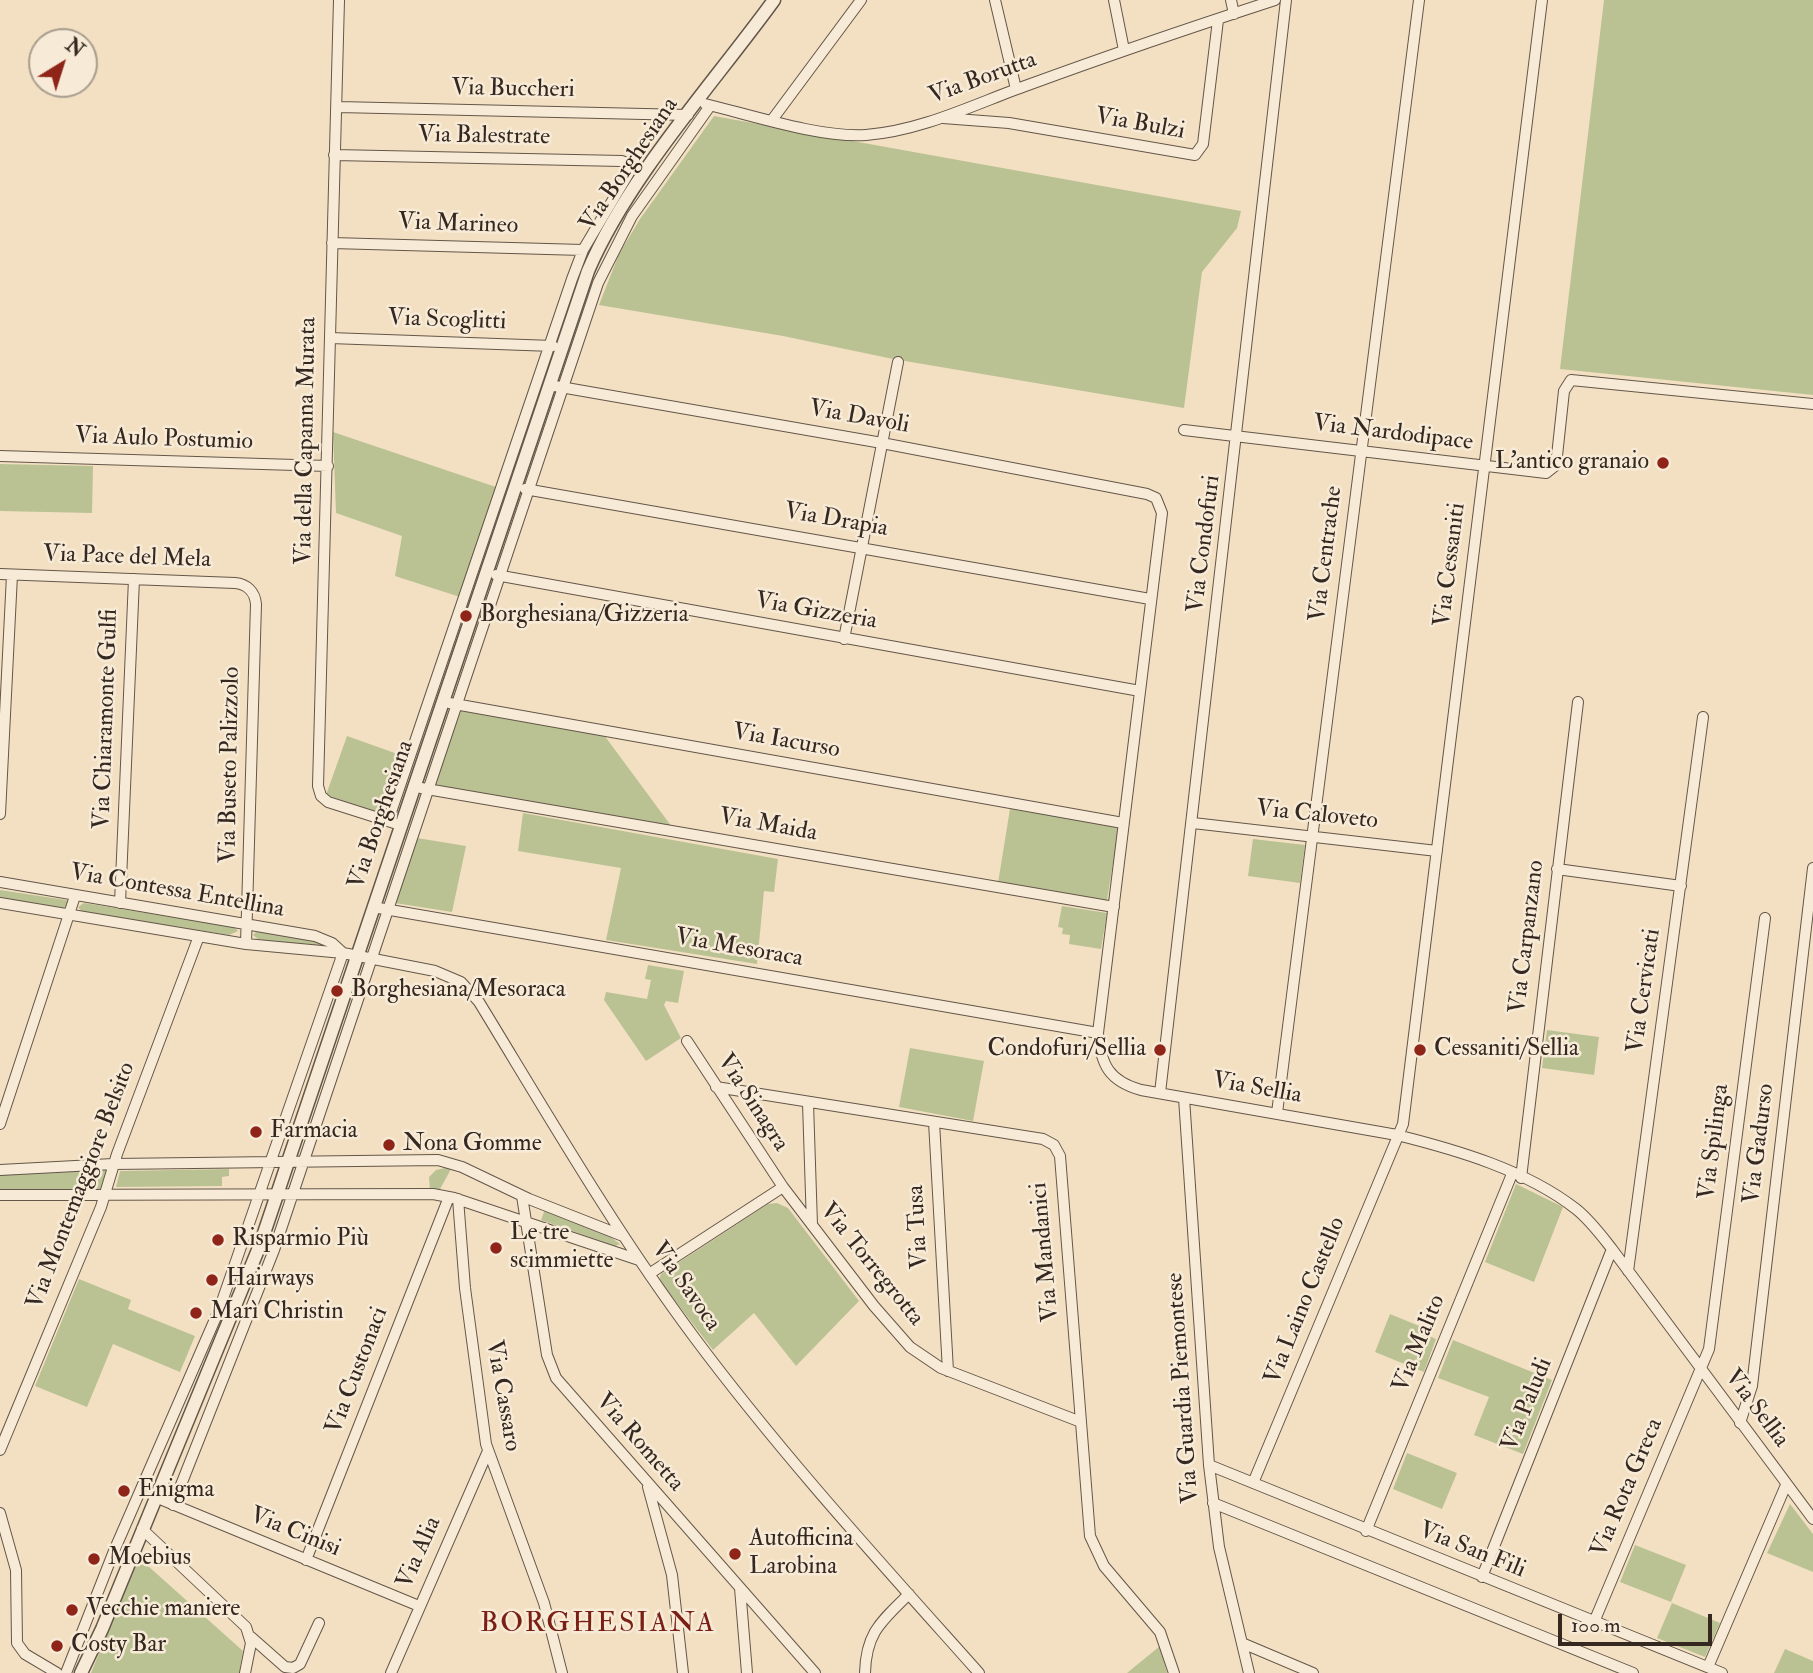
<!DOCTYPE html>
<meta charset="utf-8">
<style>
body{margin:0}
#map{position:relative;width:1813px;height:1673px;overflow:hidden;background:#f3e0c2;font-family:"IM FELL Double Pica",serif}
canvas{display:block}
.north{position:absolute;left:28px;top:28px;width:70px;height:70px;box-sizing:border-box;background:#f7ebd7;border:2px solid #a99d8e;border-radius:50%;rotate:38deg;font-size:19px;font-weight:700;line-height:28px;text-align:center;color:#342821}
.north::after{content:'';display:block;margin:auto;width:24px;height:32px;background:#8f2418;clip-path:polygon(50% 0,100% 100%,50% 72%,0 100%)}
.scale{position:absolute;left:1558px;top:1614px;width:154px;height:32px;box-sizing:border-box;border:4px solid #342821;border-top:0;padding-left:9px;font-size:21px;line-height:24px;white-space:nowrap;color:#342821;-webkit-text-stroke:5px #f7ebd7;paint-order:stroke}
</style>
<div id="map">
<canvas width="1813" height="1673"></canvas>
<div class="north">N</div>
<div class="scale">100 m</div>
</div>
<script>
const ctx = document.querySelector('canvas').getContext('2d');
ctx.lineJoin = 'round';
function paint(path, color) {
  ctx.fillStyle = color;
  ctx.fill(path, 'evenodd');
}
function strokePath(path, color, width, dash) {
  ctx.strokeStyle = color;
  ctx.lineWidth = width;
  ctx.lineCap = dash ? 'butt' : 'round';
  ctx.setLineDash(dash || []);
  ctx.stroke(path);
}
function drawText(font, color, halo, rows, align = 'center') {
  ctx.font = font + ' "IM FELL Double Pica",serif';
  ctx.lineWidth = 5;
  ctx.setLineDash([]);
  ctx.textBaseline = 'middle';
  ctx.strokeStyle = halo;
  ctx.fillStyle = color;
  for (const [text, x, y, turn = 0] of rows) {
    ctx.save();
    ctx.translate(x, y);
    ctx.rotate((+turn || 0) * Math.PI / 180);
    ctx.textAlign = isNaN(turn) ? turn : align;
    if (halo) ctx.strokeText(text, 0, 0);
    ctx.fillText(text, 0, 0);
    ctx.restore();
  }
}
const green = new Path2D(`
 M1604,0H1813V395L1560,369Z
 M714,116L1241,211L1237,228L1202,272L1184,408L893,359L783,336L599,305L619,254L640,219Z
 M333,432L496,487L460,597L395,576L402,536L336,513Z
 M0,464L93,466L92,513L0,511Z
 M461,711L604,735L672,827L433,787Z
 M347,736L406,757L386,815L326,795Z
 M1010,809L1119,826L1107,900L998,883Z
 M523,813L778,859L774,892L764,891L757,964L606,940L621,868L518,851Z
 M417,838L466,846L452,912L395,903Z
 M1253,839L1305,845L1300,883L1248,876Z
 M0,890L66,900L69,902L64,908L0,898Z
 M84,903L234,927L238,931L229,935L82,912L78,907Z
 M1062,906L1107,913L1101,949L1069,944L1070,935L1062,934L1063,928L1058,927Z
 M257,931L325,942L330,947L325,950L258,939L253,935Z
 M648,965L684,971L678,1003L666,1001L664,1005L681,1038L646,1061L604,1000L606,992L647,999L651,980L645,979Z
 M1547,1030L1599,1037L1594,1075L1542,1068Z
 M910,1048L984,1061L973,1121L899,1107Z
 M445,1168L451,1169L439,1191H430L429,1177L436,1170Z
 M109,1169L104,1189L0,1190V1172Z
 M229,1169V1176L222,1177V1186L116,1187L120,1171Z
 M1516,1184L1563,1207L1534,1282L1485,1262Z
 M777,1203L788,1208L859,1301L796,1366L754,1313L713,1350L659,1280L661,1274L768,1204Z
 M545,1209L608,1235L620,1244L615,1246L541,1220Z
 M79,1279L131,1300L128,1309L195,1336L180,1372L113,1344L87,1407L35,1386Z
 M1390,1314L1429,1330L1427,1335L1436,1339L1424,1372L1375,1352Z
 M1453,1340L1552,1380L1523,1454L1474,1435L1489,1397L1438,1378Z
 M1407,1453L1457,1473L1442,1509L1393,1489Z
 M1790,1504L1813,1534V1572L1767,1553Z
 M1635,1545L1686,1565L1671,1602L1620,1582Z
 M138,1557L243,1651L239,1673H91Z
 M1672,1603L1720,1623L1705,1657L1657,1638Z
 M1160,1646L1167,1673H1127Z
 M1785,1649L1813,1661V1673H1774Z`);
const minor = new Path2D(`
 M339,0L318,786L321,796L328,802L394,823
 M995,0L1016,89
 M1114,0L1124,50
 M1231,0L1234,14
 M705,104C751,115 820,138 866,135C922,131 977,103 1028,85C1110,55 1192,27 1275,0
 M338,107L688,115
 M943,118L1009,123L1195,155L1203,144L1218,20
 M772,120L861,0
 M334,155L622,161L633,166L583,250L572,279L388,821
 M332,243L583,250
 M330,338L553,346
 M549,385L882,443L1147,494L1156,498L1162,513L1098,1033C1101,1065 1109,1081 1141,1090L1397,1135C1457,1150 1526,1170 1576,1209C1590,1220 1601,1235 1612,1249L1813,1519
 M1184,430L1546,473L1556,465L1564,391L1571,380L1813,404
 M0,456L328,466
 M525,489L1150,599
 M0,574L235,583C247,584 255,592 256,604L246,944
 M496,575L1140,691
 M844,639L898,362
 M449,703L1123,823
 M421,788L1114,907
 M0,814L12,575
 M1193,823L1437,851
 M1557,869L1681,886
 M0,882L315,936L332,943L343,953
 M0,903L246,944L343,953L435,971L461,982L479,1002C548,1115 615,1231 694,1337C782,1455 881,1563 979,1673
 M120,903L134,579
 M373,907L1098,1033
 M687,1041L783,1187L874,1306L910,1347L941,1368L1081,1422
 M716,1087L1043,1139L1054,1145L1060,1156L1090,1536L1104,1566L1160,1632L1174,1673
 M1160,1093L1286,0
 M1184,1098L1209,1465L1219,1547L1249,1673
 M808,1103L812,1225
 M1277,1113L1419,0
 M934,1122L948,1371
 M0,1124L75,896
 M0,1170L113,1164L438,1160L462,1167L529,1199L623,1236
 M1521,1178L1578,702
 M0,1195L433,1194L454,1198L639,1260
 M522,1196L547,1355L556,1378L815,1673
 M458,1199L465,1288L486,1444L544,1603L562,1673
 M1628,1271L1703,717
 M649,1274L783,1187
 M1740,1423L1752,1386L1813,868
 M0,1450L101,1207L117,1154L199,936
 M1209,1465L1722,1673
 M1253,1483L1403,1124L1542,0
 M648,1487L672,1575L683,1673
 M155,1497L419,1606
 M1213,1503L1633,1673
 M173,1505L274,1250L598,283L632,216L710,106
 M0,1513L16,1570L17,1643L25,1654L57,1673
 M142,1529L246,1627L251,1643L245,1673
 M1366,1531L1512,1174
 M306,1560L449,1197
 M1482,1577L1612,1249
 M740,1588L747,1673
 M1594,1622L1709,1349L1765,918
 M251,1637L285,1667L293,1668L300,1664L319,1623
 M1242,1643L1313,1673
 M1708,1667L1786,1485
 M66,1673L114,1551L219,1310L343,953
 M391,1673L488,1451
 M865,1673C866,1632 882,1621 909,1594`);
const tertiary = new Path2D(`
 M81,1673L102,1629L260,1245L588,271C628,177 713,84 774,0`);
const markers = [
 [1663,463,7,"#8f2418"],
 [466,616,7,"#8f2418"],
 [337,991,7,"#8f2418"],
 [1160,1050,7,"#8f2418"],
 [1420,1050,7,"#8f2418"],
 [256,1132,7,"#8f2418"],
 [389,1145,7,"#8f2418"],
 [218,1240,7,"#8f2418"],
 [496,1248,7,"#8f2418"],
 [212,1280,7,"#8f2418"],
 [196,1313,7,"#8f2418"],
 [124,1491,7,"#8f2418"],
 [735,1554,7,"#8f2418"],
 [94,1559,7,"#8f2418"],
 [72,1610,7,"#8f2418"],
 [57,1646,7,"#8f2418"]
];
const streetNames = [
 ["Via Borutta",983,79,-20],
 ["Via Buccheri",513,90,1],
 ["Via Bulzi",1140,125,10],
 ["Via Balestrate",484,137,1],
 ["Via Borghesiana",630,165,-56],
 ["Via Marineo",458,225,2],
 ["Via Scoglitti",447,321,2],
 ["Via Davoli",859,418,10],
 ["Via Nardodipace",1393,434,7],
 ["Via Aulo Postumio",164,440,2],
 ["Via della Capanna Murata",307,441,-89],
 ["Via Drapia",836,521,10],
 ["Via Condofuri",1205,544,-83],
 ["Via Centrache",1327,554,-83],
 ["Via Pace del Mela",127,558,2],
 ["Via Cessaniti",1451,565,-83],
 ["Via Gizzeria",816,612,10],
 ["Via Chiaramonte Gulfi",107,719,-88],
 ["Via Iacurso",786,742,10],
 ["Via Buseto Palizzolo",231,765,-89],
 ["Via Borghesiana",382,815,-71],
 ["Via Caloveto",1317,816,6],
 ["Via Maida",768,826,10],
 ["Via Contessa Entellina",177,892,10],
 ["Via Carpanzano",1528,937,-83],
 ["Via Mesoraca",739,949,10],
 ["Via Cervicati",1645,991,-82],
 ["Via Sellia",1257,1089,10],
 ["Via Sinagra",752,1103,57],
 ["Via Spilinga",1715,1142,-83],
 ["Via Gadurso",1760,1144,-83],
 ["Via Montemaggiore Belsito",82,1186,-69],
 ["Via Tusa",919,1227,-93],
 ["Via Mandanici",1046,1252,-95],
 ["Via Torregrotta",871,1265,51],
 ["Via Savoca",685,1287,55],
 ["Via Laino Castello",1306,1301,-68],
 ["Via Malito",1420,1344,-68],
 ["Via Custonaci",358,1371,-69],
 ["Via Guardia Piemontese",1184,1388,-94],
 ["Via Cassaro",502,1396,80],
 ["Via Paludi",1528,1405,-68],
 ["Via Sellia",1756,1409,53],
 ["Via Rometta",639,1443,49],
 ["Via Rota Greca",1628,1488,-67],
 ["Via Cinisi",295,1533,22],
 ["Via San Fili",1472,1551,22],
 ["Via Alia",420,1553,-66]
];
const poiNames = [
 ["L'antico granaio",1649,463,"right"],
 ["Borghesiana/Gizzeria",480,616],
 ["Borghesiana/Mesoraca",351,991],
 ["Condofuri/Sellia",1146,1050,"right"],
 ["Cessaniti/Sellia",1434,1050],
 ["Farmacia",270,1132],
 ["Nona Gomme",403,1145],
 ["Le tre",510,1234],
 ["scimmiette",510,1262],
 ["Risparmio Più",232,1240],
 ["Hairways",226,1280],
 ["Marì Christin",210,1313],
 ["Enigma",138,1491],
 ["Autofficina",749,1540],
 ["Larobina",749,1568],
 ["Moebius",108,1559],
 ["Vecchie maniere",86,1610],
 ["Costy Bar",71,1646]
];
const quarterNames = [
 ["BORGHESIANA",598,1625]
];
paint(green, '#bac294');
strokePath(minor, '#645649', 12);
strokePath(tertiary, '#645649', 15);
strokePath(minor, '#f7ebd7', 10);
strokePath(tertiary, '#f7ebd7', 12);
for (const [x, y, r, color] of markers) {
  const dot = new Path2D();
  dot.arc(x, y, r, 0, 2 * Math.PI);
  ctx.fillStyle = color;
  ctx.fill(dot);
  strokePath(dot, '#f7ebd7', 2.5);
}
drawText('24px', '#342821', '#f7ebd7', streetNames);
drawText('24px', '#342821', '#f7ebd7', poiNames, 'left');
ctx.letterSpacing = '2px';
drawText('28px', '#7a1f14', '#f7ebd7', quarterNames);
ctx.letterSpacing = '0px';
</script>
